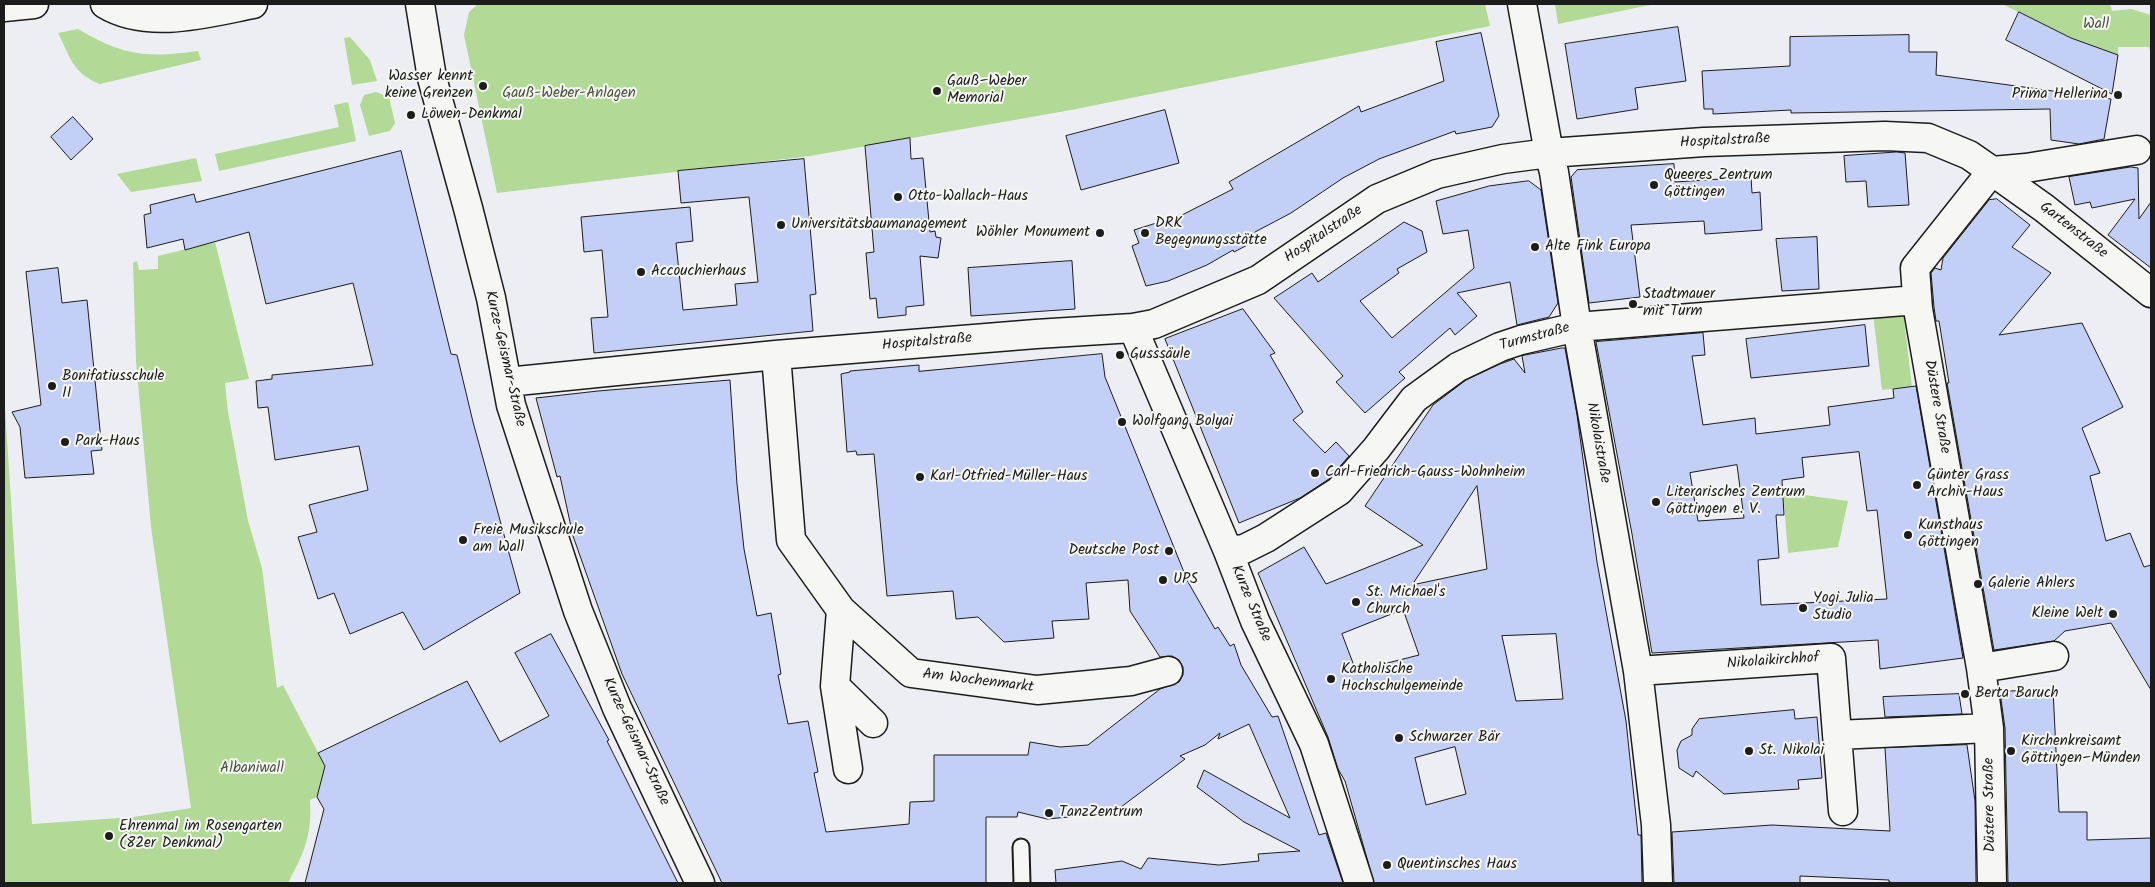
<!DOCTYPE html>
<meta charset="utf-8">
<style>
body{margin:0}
#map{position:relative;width:2155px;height:887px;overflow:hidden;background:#eceef3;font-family:Kalam,sans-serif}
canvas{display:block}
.frame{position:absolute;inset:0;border:5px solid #1c1c1c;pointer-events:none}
</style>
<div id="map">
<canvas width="2155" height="887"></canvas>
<div class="frame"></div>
</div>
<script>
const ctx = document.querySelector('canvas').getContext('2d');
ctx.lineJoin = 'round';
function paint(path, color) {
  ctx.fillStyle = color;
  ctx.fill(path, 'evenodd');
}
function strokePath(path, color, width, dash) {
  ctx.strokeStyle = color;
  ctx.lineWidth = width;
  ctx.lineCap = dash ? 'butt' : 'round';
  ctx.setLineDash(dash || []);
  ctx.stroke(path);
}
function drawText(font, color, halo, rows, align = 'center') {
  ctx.font = font + ' Kalam,sans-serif';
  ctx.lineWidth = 4;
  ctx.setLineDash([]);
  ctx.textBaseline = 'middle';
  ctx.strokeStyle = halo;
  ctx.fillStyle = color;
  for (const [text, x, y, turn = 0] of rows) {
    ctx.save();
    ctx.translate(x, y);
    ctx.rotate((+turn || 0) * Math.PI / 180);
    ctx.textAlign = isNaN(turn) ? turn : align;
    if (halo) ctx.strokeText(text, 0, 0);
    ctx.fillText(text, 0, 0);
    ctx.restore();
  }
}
const green = new Path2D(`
 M478,4H1485L1490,26L1071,110L810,156L497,193L464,35L469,12Z
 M1555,4H1655L1558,24Z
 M2002,4H2110L2112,11L2131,9L2151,15V56L2149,47H2118V55L2071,38Z
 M78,29C124,56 146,58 198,51L201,60L100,84C72,73 71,58 58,33Z
 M350,37L370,60L377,81L352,85L344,38Z
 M376,92L389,97L395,123L390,131L369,136L360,105L364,95Z
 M348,102L356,141L219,171L215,154L339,127L334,105Z
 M196,158L202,181L131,192L117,174Z
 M215,242L249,379L225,383L228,412L248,521L262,568L277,688L283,685L325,766L317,797L310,800C312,836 304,853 288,883H4V393L32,824L134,817L191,808L151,527L136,361L133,263L137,261L139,270L158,269V256Z
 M1903,310L1912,387L1882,390L1873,313Z
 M1783,492L1848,501L1838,547L1788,553Z`);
const building = new Path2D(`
 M2019,12L2071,38L2118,55L2112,94L2006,40Z
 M1678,27L1686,81L1635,88L1638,109L1577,119L1565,44Z
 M1481,33L1499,116L1492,127L1456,134L1455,131L1379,159L1343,178L1291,213L1255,232L1259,239L1234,252L1233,250L1207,265L1168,281L1146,286L1132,246L1139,243L1134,230L1182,215L1233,189L1229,182L1359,106L1361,112L1444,81L1436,42Z
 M1909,35V52H1937L1936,75L2111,99L2104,139L2079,144L2051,140L2050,109L1791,113V110L1713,114V109H1704L1702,71L1790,66V37Z
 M1165,110L1179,163L1081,190L1066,136Z
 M73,117L93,139L71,160L51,137Z
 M910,138L911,159L923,158L930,232L935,231L936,237L941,238L938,258L920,256L924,305L906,307V315L878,318L876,298L870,299L866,253L874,252L865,146Z
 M401,151L451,354L457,355L473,422L520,593L424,650L403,612L350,634L334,593L318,599L298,537L317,532L309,505L368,490L359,446L275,460L268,407L258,408L256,381L272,379V375L373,365L353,283L266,304L249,232L185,250L183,239L147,248L144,215L151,213L150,205L194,194L196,202Z
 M1897,152L1905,153L1909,205L1868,207L1866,181L1846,182L1844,156Z
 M804,159L816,294L810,295L813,331L594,353L591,318L608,317L602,250L584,252L581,217L690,207L693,241L676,243L683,310L737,305L735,284L758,282L749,197L681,203L678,171Z
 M1674,164L1675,182L1751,177L1752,193L1760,192L1762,230L1705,234L1704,221L1631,225L1640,297L1589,303L1571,177L1577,170Z
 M2131,167L2138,168L2139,219L2151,202V268L2108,235L2135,199L2092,208L2090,202L2075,205L2069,177Z
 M1529,181L1541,190L1558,303L1549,317L1517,325L1510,282L1457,293L1477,316L1455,335L1450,328L1399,372L1405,378L1365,413L1336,382L1343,376L1274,298L1312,273L1318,282L1404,222L1422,231L1427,252L1397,269L1399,273L1360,301L1392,338L1474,268L1468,230L1443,234L1436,201L1489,186Z
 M1997,199L2030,225L2012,247L2051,273L1999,335L2082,323L2123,407L2082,428L2100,473L2090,476L2106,541L2130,533L2144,567L2151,565V690L2111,623L2065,631L2054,641L1994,650L1947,383H1949L1939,321H1936L1934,307L1931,273L1935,268L1941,270L1943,258L1989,200Z
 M1817,237L1819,289L1782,291L1776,239Z
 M1072,261L1075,309L971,316L968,268Z
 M58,268L62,303L87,300L102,450L91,451L94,474L25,478L20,427L12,412L41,405L26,272Z
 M1243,309L1275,353L1270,355L1303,412L1293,420L1325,453L1336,442L1349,456L1329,479L1300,498L1239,523L1165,339Z
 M1865,325L1869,366L1751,378L1746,339Z
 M1703,333L1705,355L1692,356L1703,425L1755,418L1756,434L1830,425L1828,407L1894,398L1893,389L1916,386L1963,658L1880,669L1878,640L1652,653L1632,534L1596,342ZM1859,452L1867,511L1877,510L1887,599L1761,605L1758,560L1779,558L1776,515H1784L1782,480L1804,477L1802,458ZM1737,465L1744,518L1698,521L1690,473Z
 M1562,348H1565L1577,415L1597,562L1626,721L1638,835H1641L1642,883H1374L1345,781L1338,769L1328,737L1258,573L1304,547L1326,584L1423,545L1365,506L1433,405L1466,380L1500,364L1514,359L1525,373L1522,356ZM1477,486L1487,569L1412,585L1434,552ZM1400,611L1401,613L1404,612L1419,655L1356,671L1342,634ZM1556,634L1563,699L1516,701L1502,636ZM1455,747L1466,794L1426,805L1415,758Z
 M1102,354L1105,377L1188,582L1215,629L1218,627L1230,646L1234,644L1241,665L1272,717L1278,716L1319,835L1326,833L1343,883H1056L1055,870L1122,861L1141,869L1148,858L1219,865L1259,861L1258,854L1300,851L1244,822L1197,787L1204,770L1290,818L1249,724L1218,739L1220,733L1205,745L1180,756L1185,759L1113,813L1047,819L1018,812L1017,817H986V883H722L622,674L573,536L560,476L557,477L536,398L598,391L730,380L737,484L744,549L757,616L771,613L781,674L778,675L788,724L808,721L818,772L814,773L826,832L909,824L910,802L934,801V755H1028L1030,742L1060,747L1088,745L1160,689L1179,682L1183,675V667L1179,660L1172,656L1160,657L1130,611L1128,580L1086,583L1089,619L1052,621L1054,638L1004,642L978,617L956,619L953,591L887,596L874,454L857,455L856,451L847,452L841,374L850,372V371L919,365V371Z
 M551,634L609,740L607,741L678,883H305L324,809L317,797L325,766L318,753L467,681L500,742L549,716L515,653Z
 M2053,689L2059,812H2087V840L2151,838V883H2008L2005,728L2000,692Z
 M1959,694L1962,714L1885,717L1883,697Z
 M1794,710L1795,719L1817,717L1822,778L1798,780L1799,789L1724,794L1696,771L1693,777L1679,768L1677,750L1681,741L1692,735V729L1699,719Z
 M1967,745L1975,801L1976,883H1895L1889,882V880L1800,876V883H1674L1672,832L1772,825L1890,831L1885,748Z`);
const lane = new Path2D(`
 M1021,847L1022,883`);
const street = new Path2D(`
 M420,4L432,78L468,208L491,298L511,405L578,611L617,708L700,883
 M1522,4L1549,153L1554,172L1577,327L1638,671L1656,825L1658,883
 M4,7L34,4
 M1992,171L2026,168L2137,150
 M1133,328L1228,551L1255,621L1314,744L1359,883
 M776,355L791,540L841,610L835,686L848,769
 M507,382L776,355L1036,334L1133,328L1154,324L1258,280L1377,199L1437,174L1503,159L1549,153L1704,142L1885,136L1928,138L1969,155L1992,171L2044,208L2151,293
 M1228,551L1244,549L1266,538L1339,491L1376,449L1414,399L1458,367L1500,347L1521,340L1577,327L1917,300
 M841,610L911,673L1037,690L1131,681L1168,671
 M1981,668L2054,656
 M1638,671L1831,658L1843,811
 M835,686L873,723
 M1837,735L1989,728
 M1992,883L1989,728L1981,668L1918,309L1915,268L1992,171`);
const secondary = new Path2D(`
 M105,4C148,30 207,13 253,4`);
const markers = [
 [483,86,5,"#1c1c1c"],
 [937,91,5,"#1c1c1c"],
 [2118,95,5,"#1c1c1c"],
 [411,115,5,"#1c1c1c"],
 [1654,185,5,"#1c1c1c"],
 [898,197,5,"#1c1c1c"],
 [781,225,5,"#1c1c1c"],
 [1100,233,5,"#1c1c1c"],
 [1145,233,5,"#1c1c1c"],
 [1535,247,5,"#1c1c1c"],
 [641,272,5,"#1c1c1c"],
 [1633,304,5,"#1c1c1c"],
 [1120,355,5,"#1c1c1c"],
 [52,386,5,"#1c1c1c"],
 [1122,422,5,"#1c1c1c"],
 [65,442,5,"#1c1c1c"],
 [1315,473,5,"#1c1c1c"],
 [920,477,5,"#1c1c1c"],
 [1917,485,5,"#1c1c1c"],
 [1656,502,5,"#1c1c1c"],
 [1908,535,5,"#1c1c1c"],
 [463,540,5,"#1c1c1c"],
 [1169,551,5,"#1c1c1c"],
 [1163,580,5,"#1c1c1c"],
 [1978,584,5,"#1c1c1c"],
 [1356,602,5,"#1c1c1c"],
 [1803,608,5,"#1c1c1c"],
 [2113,614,5,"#1c1c1c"],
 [1331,679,5,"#1c1c1c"],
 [1965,694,5,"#1c1c1c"],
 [1399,738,5,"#1c1c1c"],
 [1749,751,5,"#1c1c1c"],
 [2011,751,5,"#1c1c1c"],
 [1049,813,5,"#1c1c1c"],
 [109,836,5,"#1c1c1c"],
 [1387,865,5,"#1c1c1c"]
];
const parkNames = [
 ["Wall",2096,25],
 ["Gauß-Weber-Anlagen",569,94],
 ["Albaniwall",252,769]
];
const poiNames = [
 ["Wasser kennt",473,77,"right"],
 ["keine Grenzen",473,94,"right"],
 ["Gauß–Weber",947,82],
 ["Memorial",947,99],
 ["Prima Hellerina",2108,95,"right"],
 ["Löwen-Denkmal",421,115],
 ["Queeres Zentrum",1664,176],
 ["Göttingen",1664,193],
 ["Otto-Wallach-Haus",908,197],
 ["DRK",1155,224],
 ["Begegnungsstätte",1155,241],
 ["Universitätsbaumanagement",791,225],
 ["Wöhler Monument",1090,233,"right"],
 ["Alte Fink Europa",1545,247],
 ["Accouchierhaus",651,272],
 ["Stadtmauer",1643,295],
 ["mit Turm",1643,312],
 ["Gusssäule",1130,355],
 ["Bonifatiusschule",62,377],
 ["II",62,394],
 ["Wolfgang Bolyai",1132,422],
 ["Park-Haus",75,442],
 ["Carl-Friedrich-Gauss-Wohnheim",1325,473],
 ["Günter Grass",1927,476],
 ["Archiv-Haus",1927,493],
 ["Karl-Otfried-Müller-Haus",930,477],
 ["Literarisches Zentrum",1666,493],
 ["Göttingen e. V.",1666,510],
 ["Kunsthaus",1918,526],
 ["Göttingen",1918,543],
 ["Freie Musikschule",473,531],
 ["am Wall",473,548],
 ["Deutsche Post",1159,551,"right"],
 ["UPS",1173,580],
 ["Galerie Ahlers",1988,584],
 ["St. Michael's",1366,593],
 ["Church",1366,610],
 ["Yogi Julia",1813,599],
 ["Studio",1813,616],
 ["Kleine Welt",2103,614,"right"],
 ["Katholische",1341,670],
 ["Hochschulgemeinde",1341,687],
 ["Berta Baruch",1975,694],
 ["Schwarzer Bär",1409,738],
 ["Kirchenkreisamt",2021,742],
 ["Göttingen–Münden",2021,759],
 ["St. Nikolai",1759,751],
 ["TanzZentrum",1059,813],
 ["Ehrenmal im Rosengarten",119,827],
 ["(82er Denkmal)",119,844],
 ["Quentinsches Haus",1397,865]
];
const streetNames = [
 ["Hospitalstraße",1725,142,-3],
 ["Gartenstraße",2073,231,38],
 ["Hospitalstraße",1324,235,-34],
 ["Turmstraße",1535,338,-15],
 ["Hospitalstraße",927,343,-5],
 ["Kurze-Geismar-Straße",504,359,77],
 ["Düstere Straße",1936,407,80],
 ["Nikolaistraße",1597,443,80],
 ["Kurze Straße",1250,604,67],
 ["Nikolaikirchhof",1773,662,-4],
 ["Am Wochenmarkt",978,682,7],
 ["Kurze-Geismar-Straße",635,742,65],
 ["Düstere Straße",1991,805,-91]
];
paint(green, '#b2da96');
paint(building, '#c3cff6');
strokePath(building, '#1c1c1c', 1);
strokePath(lane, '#1c1c1c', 19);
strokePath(street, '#1c1c1c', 31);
strokePath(secondary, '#1c1c1c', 31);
strokePath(lane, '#f6f6f2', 15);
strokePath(street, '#f6f6f2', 28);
strokePath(secondary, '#f6f6f2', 28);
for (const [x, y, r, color] of markers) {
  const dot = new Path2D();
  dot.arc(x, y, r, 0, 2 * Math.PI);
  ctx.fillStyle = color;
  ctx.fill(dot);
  strokePath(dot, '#f6f6f2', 2);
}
drawText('15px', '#495541', '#f6f6f2', parkNames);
drawText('15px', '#1c1c1c', '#f6f6f2', poiNames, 'left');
drawText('15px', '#1c1c1c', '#f6f6f2', streetNames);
</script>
